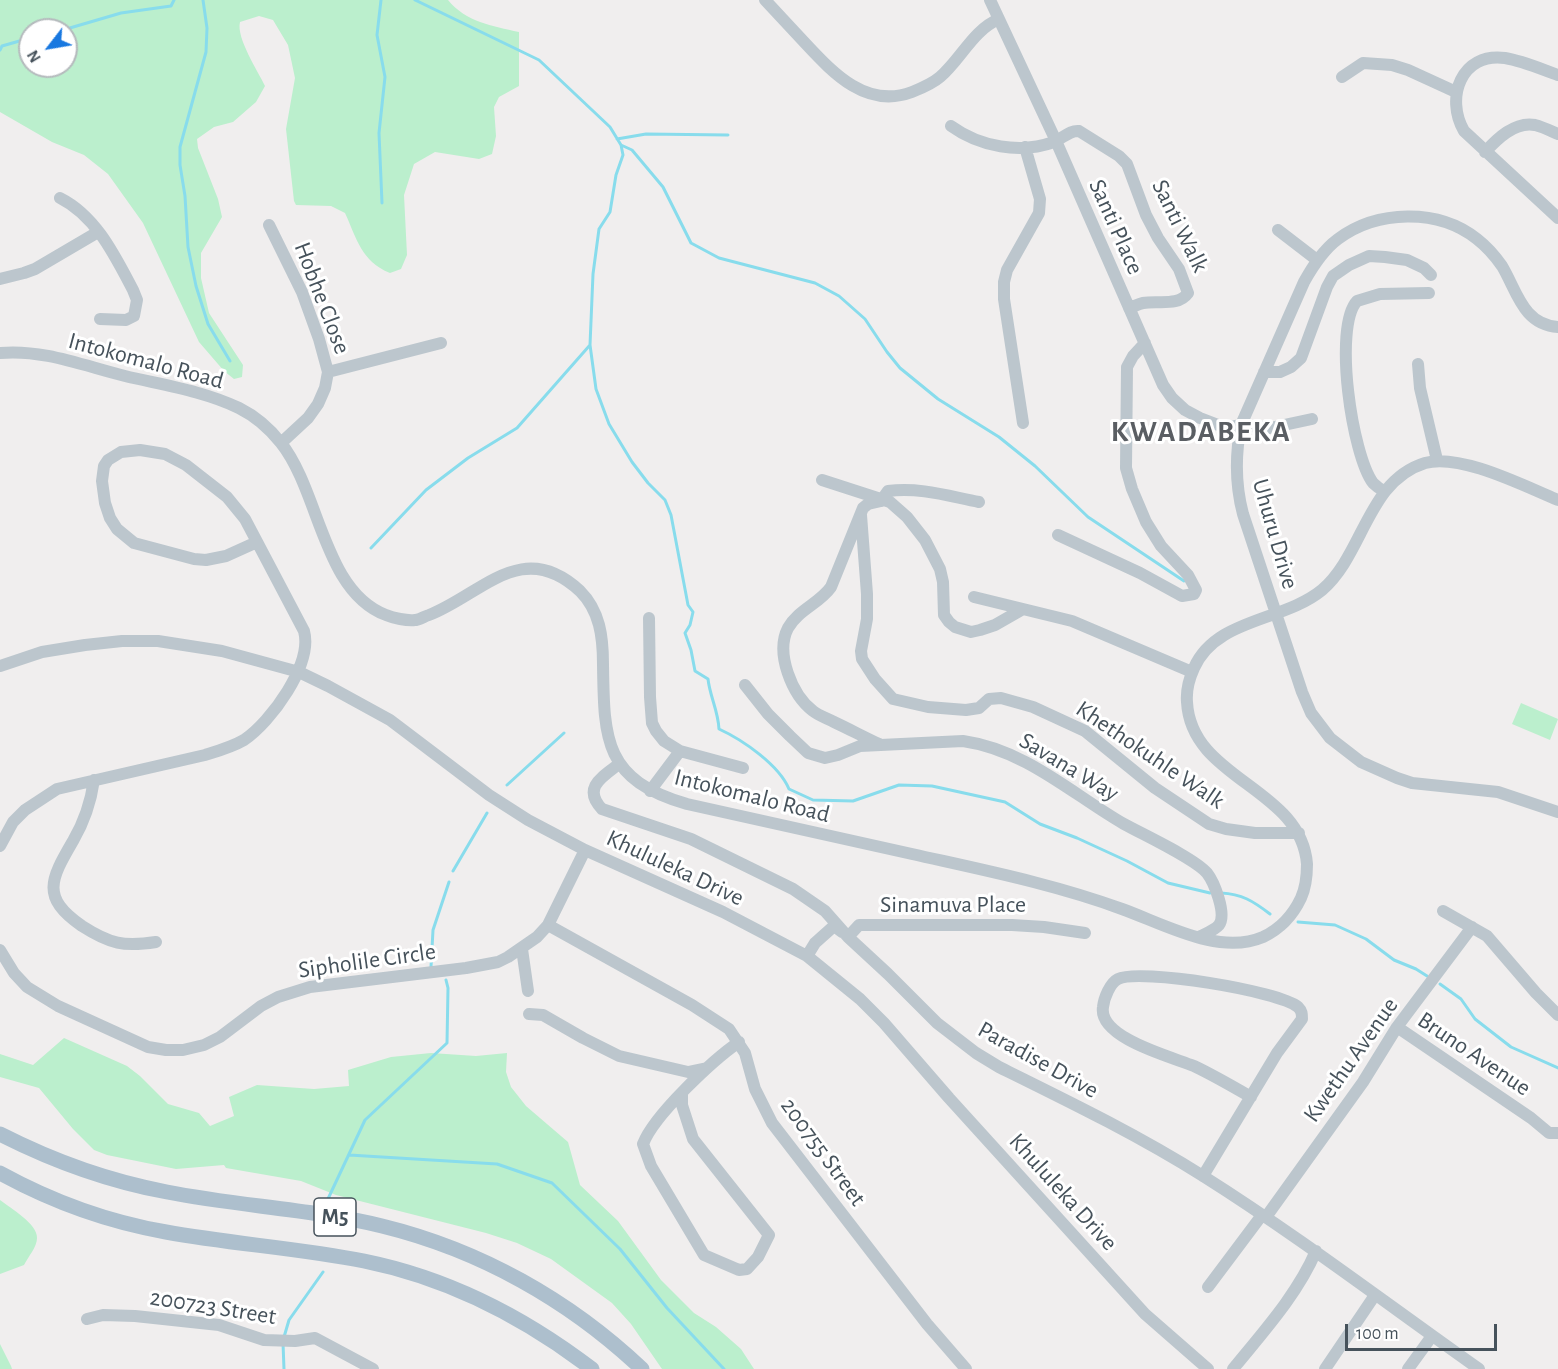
<!DOCTYPE html>
<style>
body{margin:0}
#map{position:relative;width:1558px;height:1369px;overflow:hidden;background:#f0eeee;font-family:"Alegreya Sans",sans-serif}
canvas{display:block}
.north{position:absolute;left:18px;top:18px;width:60px;height:60px;box-sizing:border-box;background:#fff;border:2px solid #b5babd;border-radius:50%;rotate:239deg;font-size:16px;font-weight:700;line-height:24px;text-align:center;color:#46525b}
.north::after{content:'';display:block;margin:auto;width:21px;height:27px;background:#1878e0;clip-path:polygon(50% 0,100% 100%,50% 72%,0 100%)}
.scale{position:absolute;left:1345px;top:1324px;width:152px;height:27px;box-sizing:border-box;border:3px solid #46525b;border-top:0;padding-left:8px;font-size:18px;line-height:21px;white-space:nowrap;color:#46525b;-webkit-text-stroke:4px #fff;paint-order:stroke}
</style>
<div id="map">
<canvas width="1558" height="1369"></canvas>
<div class="north">N</div>
<div class="scale">100 m</div>
</div>
<script>
const ctx = document.querySelector('canvas').getContext('2d');
ctx.lineJoin = 'round';
function paint(path, color) {
  ctx.fillStyle = color;
  ctx.fill(path, 'evenodd');
}
function strokePath(path, color, width, dash) {
  ctx.strokeStyle = color;
  ctx.lineWidth = width;
  ctx.lineCap = dash ? 'butt' : 'round';
  ctx.setLineDash(dash || []);
  ctx.stroke(path);
}
function drawText(font, color, halo, rows, align = 'center') {
  ctx.font = font + ' "Alegreya Sans",sans-serif';
  ctx.lineWidth = 6;
  ctx.setLineDash([]);
  ctx.textBaseline = 'middle';
  ctx.strokeStyle = halo;
  ctx.fillStyle = color;
  for (const [text, x, y, turn = 0] of rows) {
    ctx.save();
    ctx.translate(x, y);
    ctx.rotate((+turn || 0) * Math.PI / 180);
    ctx.textAlign = isNaN(turn) ? turn : align;
    if (halo) ctx.strokeText(text, 0, 0);
    ctx.fillText(text, 0, 0);
    ctx.restore();
  }
}
const green = new Path2D(`
 M0,0H448C466,22 492,26 519,32V86L499,97L494,107L496,136L492,154L479,159L435,152L414,164L404,195L407,255L401,269L390,273C361,261 357,239 345,213L331,206L296,205L294,201L286,129L295,78L288,45L273,20L259,16L240,22C236,38 258,71 265,86L256,102L233,122L214,127L197,139L198,148L218,199L222,217L201,253V278L209,313L243,365L242,377L234,379L224,371L199,342L143,223L108,174L84,155L52,142L0,112ZM30,30H66V66H30Z
 M1521,703L1558,719L1550,740L1512,724Z
 M64,1038L127,1066L140,1076L168,1104L199,1113L210,1126L234,1116L229,1097L257,1085L314,1089L349,1086L348,1070L391,1057L431,1053L476,1056L507,1053L506,1072L511,1087L526,1106L568,1142L580,1185L618,1221L661,1280L694,1313L716,1327L741,1349L754,1369H662L631,1324L612,1303L551,1259L517,1243L486,1233L336,1195L301,1181L226,1168L224,1165L176,1169L107,1155L94,1150L73,1129L39,1088L0,1077V1054L33,1065Z
 M0,1200C10,1208 38,1224 37,1238C37,1247 28,1257 24,1265L0,1274Z
 M0,1344L11,1366L12,1369H0Z`);
const stream = new Path2D(`
 M203,0L207,28L206,52L180,147V165L185,196L188,247L196,286L208,324L230,361
 M381,0L377,35L385,77L379,133L382,203
 M415,0L539,60L610,127L621,145L623,155L616,175L610,212L599,229L593,274L590,345L596,389L609,424L632,462L648,483L665,500L671,515L688,605L693,612L690,625L685,633L691,650L695,671L708,679C710,697 718,710 719,729C743,740 779,765 789,789L813,800L853,801L899,785L932,786L1005,802L1040,824L1077,838L1127,861L1168,883L1210,893
 M63,30L121,13L171,6L174,0
 M0,50L2,46L30,38
 M617,139L646,134L728,135
 M621,145L632,150L663,187L691,243L719,258L815,283L839,296L865,319L887,352L900,368L938,399L999,437L1035,466L1088,517L1184,581
 M371,548L426,490L468,458L517,428L590,345
 M507,785L564,733
 M453,871L487,813
 M1221,893C1242,894 1253,901 1270,914
 M1298,922L1335,925L1366,939L1394,960L1416,969L1427,976
 M431,967L433,930L449,882
 M1440,984L1461,999L1475,1019L1511,1047L1558,1068
 M349,1155L497,1164L552,1183L620,1249L667,1308L724,1369
 M327,1201L365,1120L447,1043L448,988L446,980
 M284,1337L289,1320L323,1272
 M283,1343L284,1369`);
const minor = new Path2D(`
 M765,0C779,15 792,29 806,44C834,74 867,109 912,92C922,88 932,84 940,77C961,59 973,30 999,19
 M990,0L1056,141L1163,385L1172,398L1185,410L1200,418L1226,428L1241,425L1270,428L1312,419
 M1558,75C1541,69 1523,61 1505,58C1461,52 1445,98 1464,131L1558,218
 M1342,77L1363,63L1392,65L1408,70L1456,92
 M951,126C980,147 1020,154 1054,142C1063,138 1070,130 1079,131L1119,156L1127,164L1146,215L1158,238L1179,269L1188,293C1178,307 1158,300 1143,303C1138,304 1133,307 1129,308
 M1485,152C1497,139 1515,121 1535,125C1543,127 1551,131 1558,134
 M60,198C96,216 115,256 133,290L137,300L134,316L126,320L100,319
 M269,225L302,292L319,339L328,372L325,388L318,404L308,418L281,443
 M1278,230L1317,260
 M0,279L24,273L35,269L98,232
 M1558,327C1523,325 1517,291 1502,266C1495,256 1486,246 1477,239C1438,208 1377,210 1338,239C1323,250 1313,266 1304,282L1241,425C1235,456 1235,484 1243,514L1302,692L1311,713L1330,738L1361,762L1397,778L1412,783L1498,792L1558,812
 M0,353C43,349 84,366 125,376C163,385 204,391 239,408C255,416 270,429 281,443C320,492 323,591 386,615C393,618 407,621 415,620C419,620 425,616 429,615C481,595 522,537 580,591C600,611 603,637 603,664C604,740 604,780 687,804C762,820 837,838 912,854C983,870 1054,884 1122,909C1164,924 1219,956 1263,937C1280,929 1293,915 1301,898C1306,887 1307,876 1307,864C1301,787 1191,780 1187,702C1186,690 1189,679 1194,668C1216,618 1283,622 1322,590C1364,554 1367,481 1425,463C1460,453 1524,486 1558,500
 M1418,364L1420,388L1437,460
 M328,372L441,343
 M1264,372H1280L1291,367L1301,358L1327,287L1333,276L1349,265L1369,256L1385,257L1407,260L1424,268L1431,275
 M1023,423L1004,299V282L1007,270L1039,213L1040,199L1025,147
 M822,480L890,502L907,517L925,540L940,569L943,582L944,615L949,622L955,627L971,632L980,630L995,625L1023,609
 M1384,491C1380,489 1376,486 1373,483C1352,455 1333,327 1357,301L1380,294L1429,293
 M881,501L888,491C920,487 948,496 979,502
 M861,515L867,594V619L861,651L862,659L875,679L893,699L928,707L966,710L979,708L989,699L1001,698L1033,707L1085,731L1155,788L1209,824L1226,829L1255,833H1299
 M1058,535L1140,573L1182,596L1194,594L1196,590L1188,575L1161,546L1146,522L1132,489L1126,468L1127,367L1133,356L1145,343
 M974,597L1072,621L1192,672
 M649,618L650,697L652,723L656,731L664,741L680,751L743,768
 M0,666L42,652L85,645L122,641H158L222,651L299,672L328,686L390,720L489,795L528,820L585,850L723,912L807,956L860,999L884,1023L949,1098L1145,1314L1208,1369
 M745,685L768,714L790,736L808,753L825,758L838,755L860,746L963,741C1026,750 1072,794 1124,824C1144,835 1194,858 1207,873C1214,882 1227,914 1219,925C1215,930 1205,934 1199,937
 M879,744C864,737 849,729 834,722C827,718 819,716 813,711C792,695 775,653 788,628C798,610 820,603 831,587L863,508L868,504L881,501
 M619,764C602,777 582,788 602,809L691,839L793,889L825,911L848,937L888,974L937,1023L976,1053L999,1067C1068,1101 1138,1135 1203,1176C1298,1236 1387,1304 1479,1369
 M94,780C91,801 83,824 73,841C51,879 40,897 82,926C110,944 124,947 156,942
 M650,791L680,751
 M0,846L13,822L25,810L57,789L205,755C218,751 232,747 244,740C271,722 313,664 304,631L245,519L227,497L186,465L165,454L140,450L121,452L108,460L104,466L102,481L105,503L110,518L117,529L134,543L194,559L206,560L226,556L257,542
 M1443,911L1487,936L1536,993L1558,1015
 M548,925L692,1005L729,1029L745,1053L755,1089L772,1123L927,1324L966,1369
 M848,937L859,925H1012L1044,927L1085,933
 M522,949L528,991
 M0,950L14,973L27,987L58,1006L148,1047L166,1050H183L204,1045L220,1037L261,1006L278,997L310,987L466,968L498,962L508,957L537,937L548,925L585,850
 M807,956L815,943L834,926L842,932
 M529,1014L543,1015L583,1038L619,1056L688,1072L707,1068
 M1397,1027L1531,1118L1549,1133H1558
 M682,1093V1105L693,1139L769,1235L758,1257L747,1269L739,1270L704,1255L651,1166L643,1144C654,1115 713,1060 739,1042
 M1203,1176L1277,1053L1302,1019C1302,1014 1302,1011 1298,1007C1280,991 1139,968 1118,979C1110,983 1104,998 1103,1007C1098,1038 1172,1057 1194,1066C1213,1075 1232,1086 1251,1097
 M1266,1217L1363,1082L1397,1027L1472,927
 M1208,1287L1262,1215
 M87,1319L103,1315L135,1316L219,1325L264,1340L295,1341L315,1338L373,1369
 M1233,1369C1263,1332 1297,1295 1316,1251
 M1325,1369L1375,1295
 M1408,1369L1432,1336`);
const major = new Path2D(`
 M0,1134C53,1161 108,1181 167,1192C238,1206 312,1209 382,1226C480,1250 569,1300 642,1369
 M0,1173C51,1201 109,1222 166,1232C232,1244 299,1248 364,1261C448,1278 524,1317 592,1369`);
const shields = [
 [335,1217,42]
];
const shieldNames = [
 ["M5",335,1217]
];
const streetNames = [
 ["Santi Walk",1180,226,64],
 ["Santi Place",1116,227,66],
 ["Hobhe Close",322,298,69],
 ["Intokomalo Road",146,361,15],
 ["Uhuru Drive",1275,534,74],
 ["Khethokuhle Walk",1150,755,34],
 ["Savana Way",1069,767,31],
 ["Intokomalo Road",752,796,14],
 ["Khululeka Drive",675,868,25],
 ["Sinamuva Place",953,905],
 ["Sipholile Circle",367,961,-8],
 ["Bruno Avenue",1474,1054,34],
 ["Paradise Drive",1038,1060,29],
 ["Kwethu Avenue",1351,1060,-55],
 ["200755 Street",823,1152,54],
 ["Khululeka Drive",1063,1192,48],
 ["200723 Street",213,1307,9]
];
const districtNames = [
 ["KWADABEKA",1201,432]
];
paint(green, '#bbefcd');
strokePath(stream, '#88dcec', 3);
strokePath(minor, '#bcc6cd', 12);
strokePath(major, '#adbfcd', 15);
for (const [x, y, w] of shields) {
  const box = new Path2D();
  box.roundRect(x - w / 2, y - 19, w, 38, 4.5);
  ctx.fillStyle = '#fff';
  ctx.fill(box);
  strokePath(box, '#46525b', 1.5);
}
drawText('bold 22px', '#46525b', null, shieldNames);
drawText('24px', '#46525b', '#fff', streetNames);
ctx.letterSpacing = '1.5px';
drawText('bold 30px', '#5a5e63', '#fff', districtNames);
ctx.letterSpacing = '0px';
</script>
